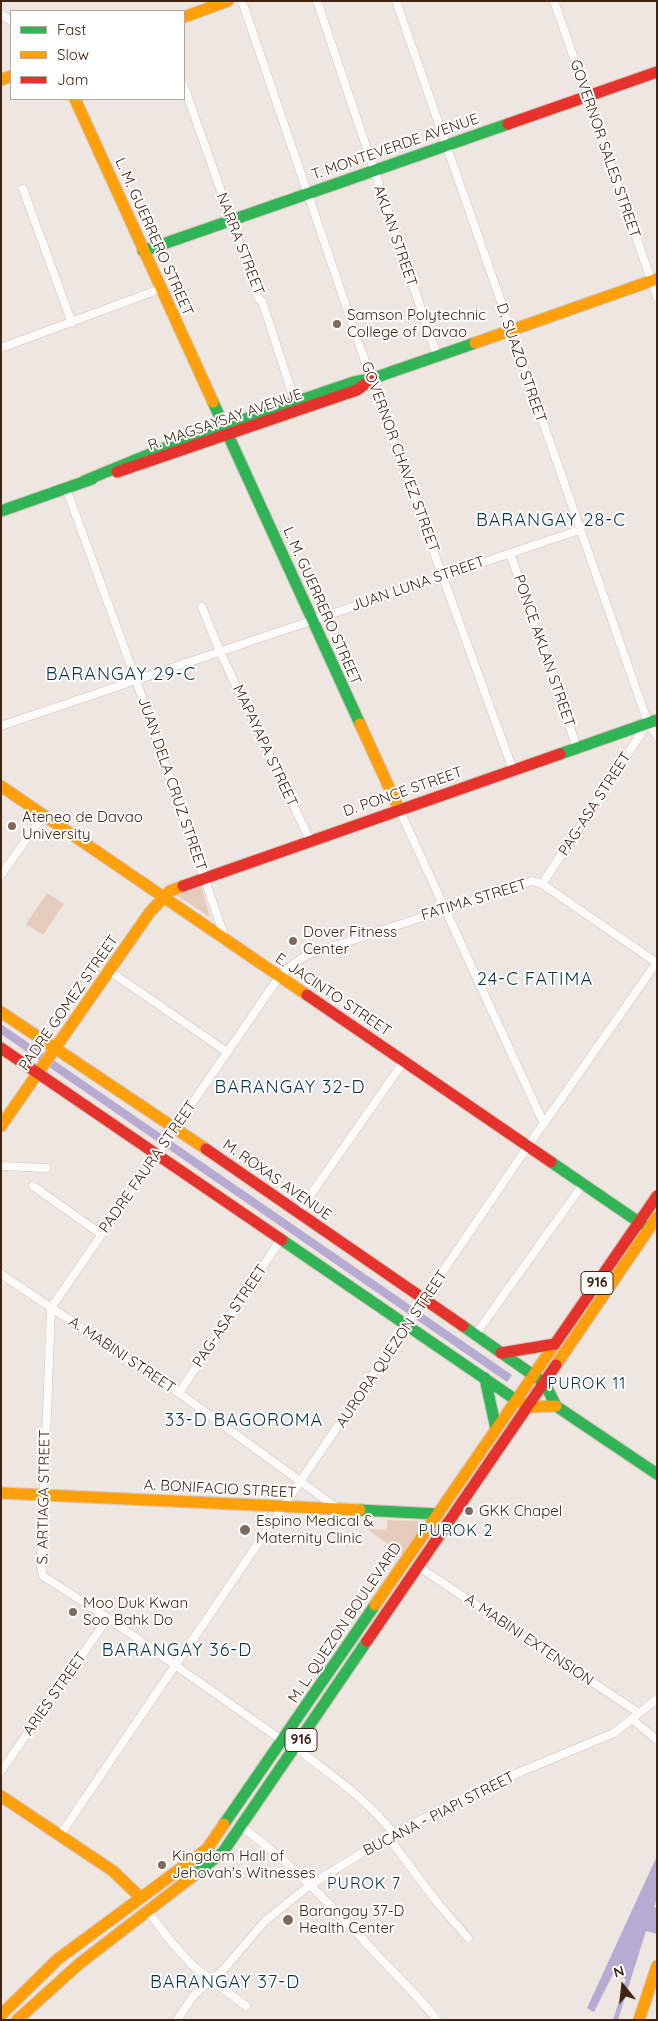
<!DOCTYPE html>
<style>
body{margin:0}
#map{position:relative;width:658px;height:2021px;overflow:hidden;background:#eee6e1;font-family:Quicksand,sans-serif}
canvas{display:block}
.frame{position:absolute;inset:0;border:2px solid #422511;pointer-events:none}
.legend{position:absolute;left:10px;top:10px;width:175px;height:90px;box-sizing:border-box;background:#fff;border:1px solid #b3a8a0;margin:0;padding:6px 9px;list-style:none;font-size:15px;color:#422511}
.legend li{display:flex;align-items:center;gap:10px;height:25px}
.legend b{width:25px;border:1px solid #b3a8a0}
.north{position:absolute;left:598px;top:1961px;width:50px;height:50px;-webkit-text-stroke:4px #fff;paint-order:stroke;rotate:344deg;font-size:14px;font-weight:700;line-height:20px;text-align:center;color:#422511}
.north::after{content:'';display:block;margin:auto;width:18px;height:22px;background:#422511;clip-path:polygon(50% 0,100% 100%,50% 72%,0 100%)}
</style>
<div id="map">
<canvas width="658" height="2021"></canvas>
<div class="frame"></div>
<ul class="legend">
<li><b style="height:6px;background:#30b455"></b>Fast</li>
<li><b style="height:6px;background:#ff9f0a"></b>Slow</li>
<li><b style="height:6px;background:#e5322d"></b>Jam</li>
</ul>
<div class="north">N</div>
</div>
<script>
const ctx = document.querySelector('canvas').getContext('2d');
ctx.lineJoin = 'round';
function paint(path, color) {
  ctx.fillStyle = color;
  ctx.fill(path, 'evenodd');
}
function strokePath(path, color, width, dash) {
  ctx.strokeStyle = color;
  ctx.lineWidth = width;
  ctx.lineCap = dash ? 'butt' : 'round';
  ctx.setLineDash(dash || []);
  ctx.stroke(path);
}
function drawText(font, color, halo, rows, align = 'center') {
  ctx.font = font + ' Quicksand,sans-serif';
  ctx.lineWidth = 4;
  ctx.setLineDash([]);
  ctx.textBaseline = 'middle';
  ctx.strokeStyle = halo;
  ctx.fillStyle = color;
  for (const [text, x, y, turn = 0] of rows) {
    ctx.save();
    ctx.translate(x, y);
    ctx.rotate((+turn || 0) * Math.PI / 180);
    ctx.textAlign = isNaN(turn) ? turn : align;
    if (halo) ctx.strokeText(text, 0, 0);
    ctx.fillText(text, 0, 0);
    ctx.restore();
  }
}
const green = new Path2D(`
 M201,886L210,917L176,895Z
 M47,893L64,904L43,935L26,924Z
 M387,1520L417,1521L420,1523V1529L402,1554L367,1529L387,1530Z`);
const water = new Path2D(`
 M1,1024L512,1375L507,1382L1,1034Z
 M657,1856V1899L654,1907L657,1908V1934L646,1931L618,2020H613L626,1979L613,1974L594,2012L587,2008Z`);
const street = new Path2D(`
 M242,1L371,379L513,770
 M317,1L437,356
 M396,1L648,723L657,736
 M554,1L657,297
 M1,14L11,21
 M184,86L259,299L262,301L295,402
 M23,189L72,323
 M1,348L160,289
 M66,488L136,680L225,938
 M510,553L577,748
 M202,607L220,652L310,840
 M1,726L579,530
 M399,809L544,1124
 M1,875L43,816
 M542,884L648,723
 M111,972L227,1052
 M1,1166L46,1168
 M33,1186L101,1234
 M298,1213L404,1061
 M1,1274L179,1393L337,1508
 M51,1308L279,977L292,965L307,955L532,881L542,884L657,963
 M51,1308L41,1566L43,1576L108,1618L283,1741
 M475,1335L583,1184
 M179,1393L281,1239
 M419,1567L639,1713
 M633,1720L657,1740
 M296,1748C330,1774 367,1799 394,1834
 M1,1771L108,1618
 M241,1826C292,1864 337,1911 380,1958C399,1978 420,1998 437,2020
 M60,1835L528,1146L657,962
 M388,1837L436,1901L468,1938
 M147,1910L172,1943L194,1967L246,2006
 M177,2020L193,1996L224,1969L265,1921L310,1885L388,1837L451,1804L520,1772L614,1733L657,1699`);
const fast = new Path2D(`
 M143,251L508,124
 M213,402L360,724
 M84,481L184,440L354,382L371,379L475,343
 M1,511L92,479
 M560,754L657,720
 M551,1162L646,1227
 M282,1240L516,1400
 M463,1326L533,1375
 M485,1378L496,1429
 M539,1379L544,1382L556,1406L657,1474
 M360,1510L438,1514
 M224,1824L375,1605
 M193,1876L223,1852L367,1641`);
const slow = new Path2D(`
 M184,17L228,1
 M1,80L11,76
 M75,99L213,402
 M475,343L657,279
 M360,724L399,809
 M1,786L307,995
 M1,1012L206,1149
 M1,1126L150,912L170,891L183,886
 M556,1365L657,1217
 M522,1403L527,1407L556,1406
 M1,1493L360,1510
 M375,1605L557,1341
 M1,1796L113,1871L140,1897
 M1,2015L58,1959L207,1849L224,1824
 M17,2020L79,1964L193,1876
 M639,2020L657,1966`);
const jam = new Path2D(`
 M508,124L657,72
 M117,472L357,390L371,380
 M183,886L560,754
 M307,995L551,1162
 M1,1048L282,1240
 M206,1149L463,1326
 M557,1341L657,1196
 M501,1353L555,1344
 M367,1641L556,1365`);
const markers = [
 [337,324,5,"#7e695a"],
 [12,826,5,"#7e695a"],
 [293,941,5,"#7e695a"],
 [469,1511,5,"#7e695a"],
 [245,1530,6,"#7e695a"],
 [73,1612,5,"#7e695a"],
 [162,1865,5,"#7e695a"],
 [288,1920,6,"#7e695a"]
];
const shields = [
 [597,1283,32],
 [301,1740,32]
];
const shieldNames = [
 ["916",597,1283],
 ["916",301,1740]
];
const streetNames = [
 ["T. MONTEVERDE AVENUE",395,147,-19],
 ["GOVERNOR SALES STREET",605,149,71],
 ["AKLAN STREET",395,236,71],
 ["L. M. GUERRERO STREET",154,237,66],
 ["NARRA STREET",240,244,69],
 ["D. SUAZO STREET",521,363,71],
 ["R. MAGSAYSAY AVENUE",225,420,-19],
 ["GOVERNOR CHAVEZ STREET",400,457,70],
 ["JUAN LUNA STREET",418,584,-19],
 ["L. M. GUERRERO STREET",322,606,66],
 ["PONCE AKLAN STREET",544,651,71],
 ["MAPAYAPA STREET",265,746,65],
 ["JUAN DELA CRUZ STREET",172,784,71],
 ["D. PONCE STREET",403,792,-19],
 ["PAG-ASA STREET",595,804,-57],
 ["FATIMA STREET",474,900,-17],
 ["E. JACINTO STREET",333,995,34],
 ["PADRE GOMEZ STREET",69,1003,-55],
 ["PADRE FAURA STREET",148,1167,-55],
 ["M. ROXAS AVENUE",277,1180,35],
 ["PAG-ASA STREET",230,1316,-56],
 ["AURORA QUEZON STREET",392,1349,-56],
 ["A. MABINI STREET",122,1355,34],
 ["A. BONIFACIO STREET",220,1489,3],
 ["S. ARTIAGA STREET",44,1497,-89],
 ["M. L. QUEZON BOULEVARD",345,1623,-56],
 ["A. MABINI EXTENSION",529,1640,34],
 ["ARIES STREET",55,1694,-55],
 ["BUCANA - PIAPI STREET",439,1814,-27]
];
const poiNames = [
 ["Samson Polytechnic",347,315],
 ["College of Davao",347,332],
 ["Ateneo de Davao",22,817],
 ["University",22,834],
 ["Dover Fitness",303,932],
 ["Center",303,949],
 ["GKK Chapel",479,1511],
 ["Espino Medical &",256,1521],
 ["Maternity Clinic",256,1538],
 ["Moo Duk Kwan",83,1603],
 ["Soo Bahk Do",83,1620],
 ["Kingdom Hall of",172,1856],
 ["Jehovah's Witnesses",172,1873],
 ["Barangay 37-D",299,1911],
 ["Health Center",299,1928]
];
const neighbourhoodNames = [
 ["PUROK 11",587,1384],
 ["PUROK 2",456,1531],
 ["PUROK 7",364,1884]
];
const quarterNames = [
 ["BARANGAY 28-C",551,521],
 ["BARANGAY 29-C",121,675],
 ["24-C FATIMA",535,980],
 ["BARANGAY 32-D",290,1088],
 ["33-D BAGOROMA",244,1421],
 ["BARANGAY 36-D",177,1651],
 ["BARANGAY 37-D",225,1983]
];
paint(green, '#e6ccbc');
paint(water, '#b7abd4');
strokePath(street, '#d4c3b7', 9);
strokePath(fast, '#d4c3b7', 13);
strokePath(slow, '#d4c3b7', 13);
strokePath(jam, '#d4c3b7', 13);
strokePath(street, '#fcfbfa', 8);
strokePath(fast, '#30b455', 11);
strokePath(slow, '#ff9f0a', 11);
strokePath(jam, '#e5322d', 11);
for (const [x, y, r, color] of markers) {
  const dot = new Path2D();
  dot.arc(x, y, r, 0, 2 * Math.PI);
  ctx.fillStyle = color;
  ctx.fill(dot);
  strokePath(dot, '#fff', 2);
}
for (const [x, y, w] of shields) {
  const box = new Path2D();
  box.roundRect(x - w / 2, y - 11.5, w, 23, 4);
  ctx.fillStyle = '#fff';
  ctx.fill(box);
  strokePath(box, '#422511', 1);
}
drawText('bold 14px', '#422511', null, shieldNames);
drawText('15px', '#422511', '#fff', streetNames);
drawText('15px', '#422511', '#fff', poiNames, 'left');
ctx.letterSpacing = '1px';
drawText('16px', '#07354a', '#fff', neighbourhoodNames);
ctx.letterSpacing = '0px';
ctx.letterSpacing = '1px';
drawText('18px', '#07354a', '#fff', quarterNames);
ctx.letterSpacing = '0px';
</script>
